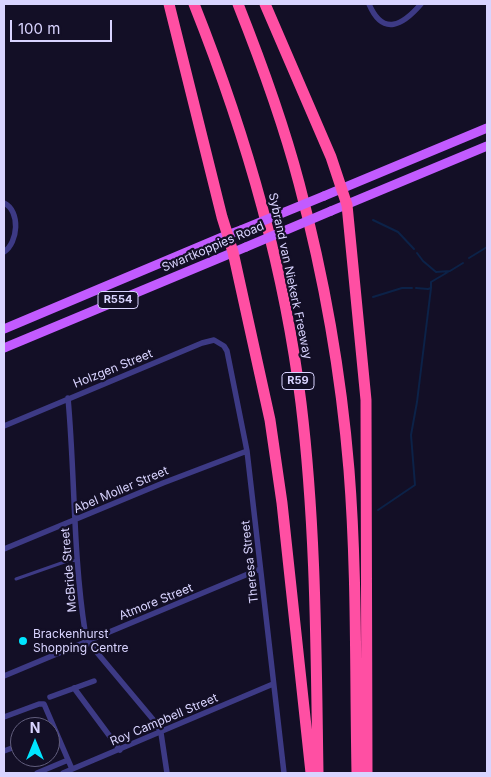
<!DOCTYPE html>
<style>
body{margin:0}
#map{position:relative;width:491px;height:777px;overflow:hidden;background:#130f26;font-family:Inter,sans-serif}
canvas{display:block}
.frame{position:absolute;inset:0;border:5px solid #d9d4ff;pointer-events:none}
.north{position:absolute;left:10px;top:717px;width:50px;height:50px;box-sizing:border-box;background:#130f26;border:1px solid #625e7d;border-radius:50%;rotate:0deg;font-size:14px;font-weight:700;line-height:20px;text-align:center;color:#d9d4ff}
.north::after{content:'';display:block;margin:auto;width:18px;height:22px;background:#00e5ff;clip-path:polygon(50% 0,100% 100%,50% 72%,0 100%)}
.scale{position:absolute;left:10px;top:20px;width:102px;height:22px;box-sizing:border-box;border:2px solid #d9d4ff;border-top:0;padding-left:6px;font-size:15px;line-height:18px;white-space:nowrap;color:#d9d4ff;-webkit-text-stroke:4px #130f26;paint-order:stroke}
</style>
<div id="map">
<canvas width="491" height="777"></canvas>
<div class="frame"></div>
<div class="north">N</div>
<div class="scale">100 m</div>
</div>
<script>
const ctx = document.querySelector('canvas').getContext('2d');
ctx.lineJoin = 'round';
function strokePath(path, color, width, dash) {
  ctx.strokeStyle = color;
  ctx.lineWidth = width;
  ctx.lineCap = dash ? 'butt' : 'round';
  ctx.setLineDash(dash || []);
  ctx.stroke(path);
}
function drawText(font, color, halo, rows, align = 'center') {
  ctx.font = font + ' Inter,sans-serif';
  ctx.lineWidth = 4.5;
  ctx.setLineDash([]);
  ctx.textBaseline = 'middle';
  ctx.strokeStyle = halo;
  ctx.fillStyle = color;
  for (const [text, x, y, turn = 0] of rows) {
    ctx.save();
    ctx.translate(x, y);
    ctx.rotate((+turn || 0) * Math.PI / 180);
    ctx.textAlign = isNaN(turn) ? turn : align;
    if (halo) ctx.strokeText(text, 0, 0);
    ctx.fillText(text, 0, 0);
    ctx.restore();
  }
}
const stream = new Path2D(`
 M373,220L398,232L414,249
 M417,253L423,261L436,272L450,271L463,263
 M469,258L487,247
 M416,288L428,289L431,288V282L448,272
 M373,297L402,288H412
 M378,510L415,485L411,435L417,402L431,288`);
const lane = new Path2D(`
 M16,579L70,560L77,561`);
const street = new Path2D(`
 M369,4C383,37 403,25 421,4
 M4,203C21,211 18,243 4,252
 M68,398C75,475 73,554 85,631L87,640L94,649L156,723L161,733L167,773
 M4,426L202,343L214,340L224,346L227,351L247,451L284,773
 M4,549L163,483L247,451
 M4,676L260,569
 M74,688L120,750
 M50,697L94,681
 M4,717L39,704H44L72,769
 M4,751L20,745
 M37,773L68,760
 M63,773L273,684`);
const primary = new Path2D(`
 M324,196L487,128
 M331,211L487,146
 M4,329L227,235L241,230
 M4,348L246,247`);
const highway = new Path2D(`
 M169,4L222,217L233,252L270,420L282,503L311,773
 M194,4C245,132 284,265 301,403C316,526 316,650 318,773
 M238,4C261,62 283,122 299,183C324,277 341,373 349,470C357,571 355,672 357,773
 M265,4L331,157L347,205L366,400L367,773`);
const primaryBridge = new Path2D(`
 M241,230L324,196
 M246,247L331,211`);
const markers = [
 [23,641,5,"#00e5ff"]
];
const shields = [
 [118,300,40],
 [298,381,32]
];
const shieldNames = [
 ["R554",118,300],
 ["R59",298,381]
];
const streetNames = [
 ["Swartkoppies Road",213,247,-23],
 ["Sybrand van Niekerk Freeway",290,276,78],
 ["Holzgen Street",113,369,-22],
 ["Abel Moller Street",121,490,-23],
 ["Theresa Street",250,562,-96],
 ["McBride Street",69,570,-95],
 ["Atmore Street",156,602,-22],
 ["Roy Campbell Street",164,720,-23]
];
const poiNames = [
 ["Brackenhurst",33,634],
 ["Shopping Centre",33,648]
];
strokePath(stream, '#0c2248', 2);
strokePath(lane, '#3d3a85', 3);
strokePath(street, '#3d3a85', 5.5);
strokePath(primary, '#c25bff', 9);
strokePath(highway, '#ff4fa3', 11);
strokePath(primaryBridge, '#c25bff', 9);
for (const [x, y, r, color] of markers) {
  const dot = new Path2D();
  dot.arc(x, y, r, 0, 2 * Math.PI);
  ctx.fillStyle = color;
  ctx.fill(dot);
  strokePath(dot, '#130f26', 2);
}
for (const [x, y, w] of shields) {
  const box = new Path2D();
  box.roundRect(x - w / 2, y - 8.5, w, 17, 4);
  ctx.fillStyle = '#130f26';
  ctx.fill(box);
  strokePath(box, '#d9d4ff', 1);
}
drawText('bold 11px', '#d9d4ff', null, shieldNames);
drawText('12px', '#d9d4ff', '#130f26', streetNames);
drawText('12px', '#d9d4ff', '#130f26', poiNames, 'left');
</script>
